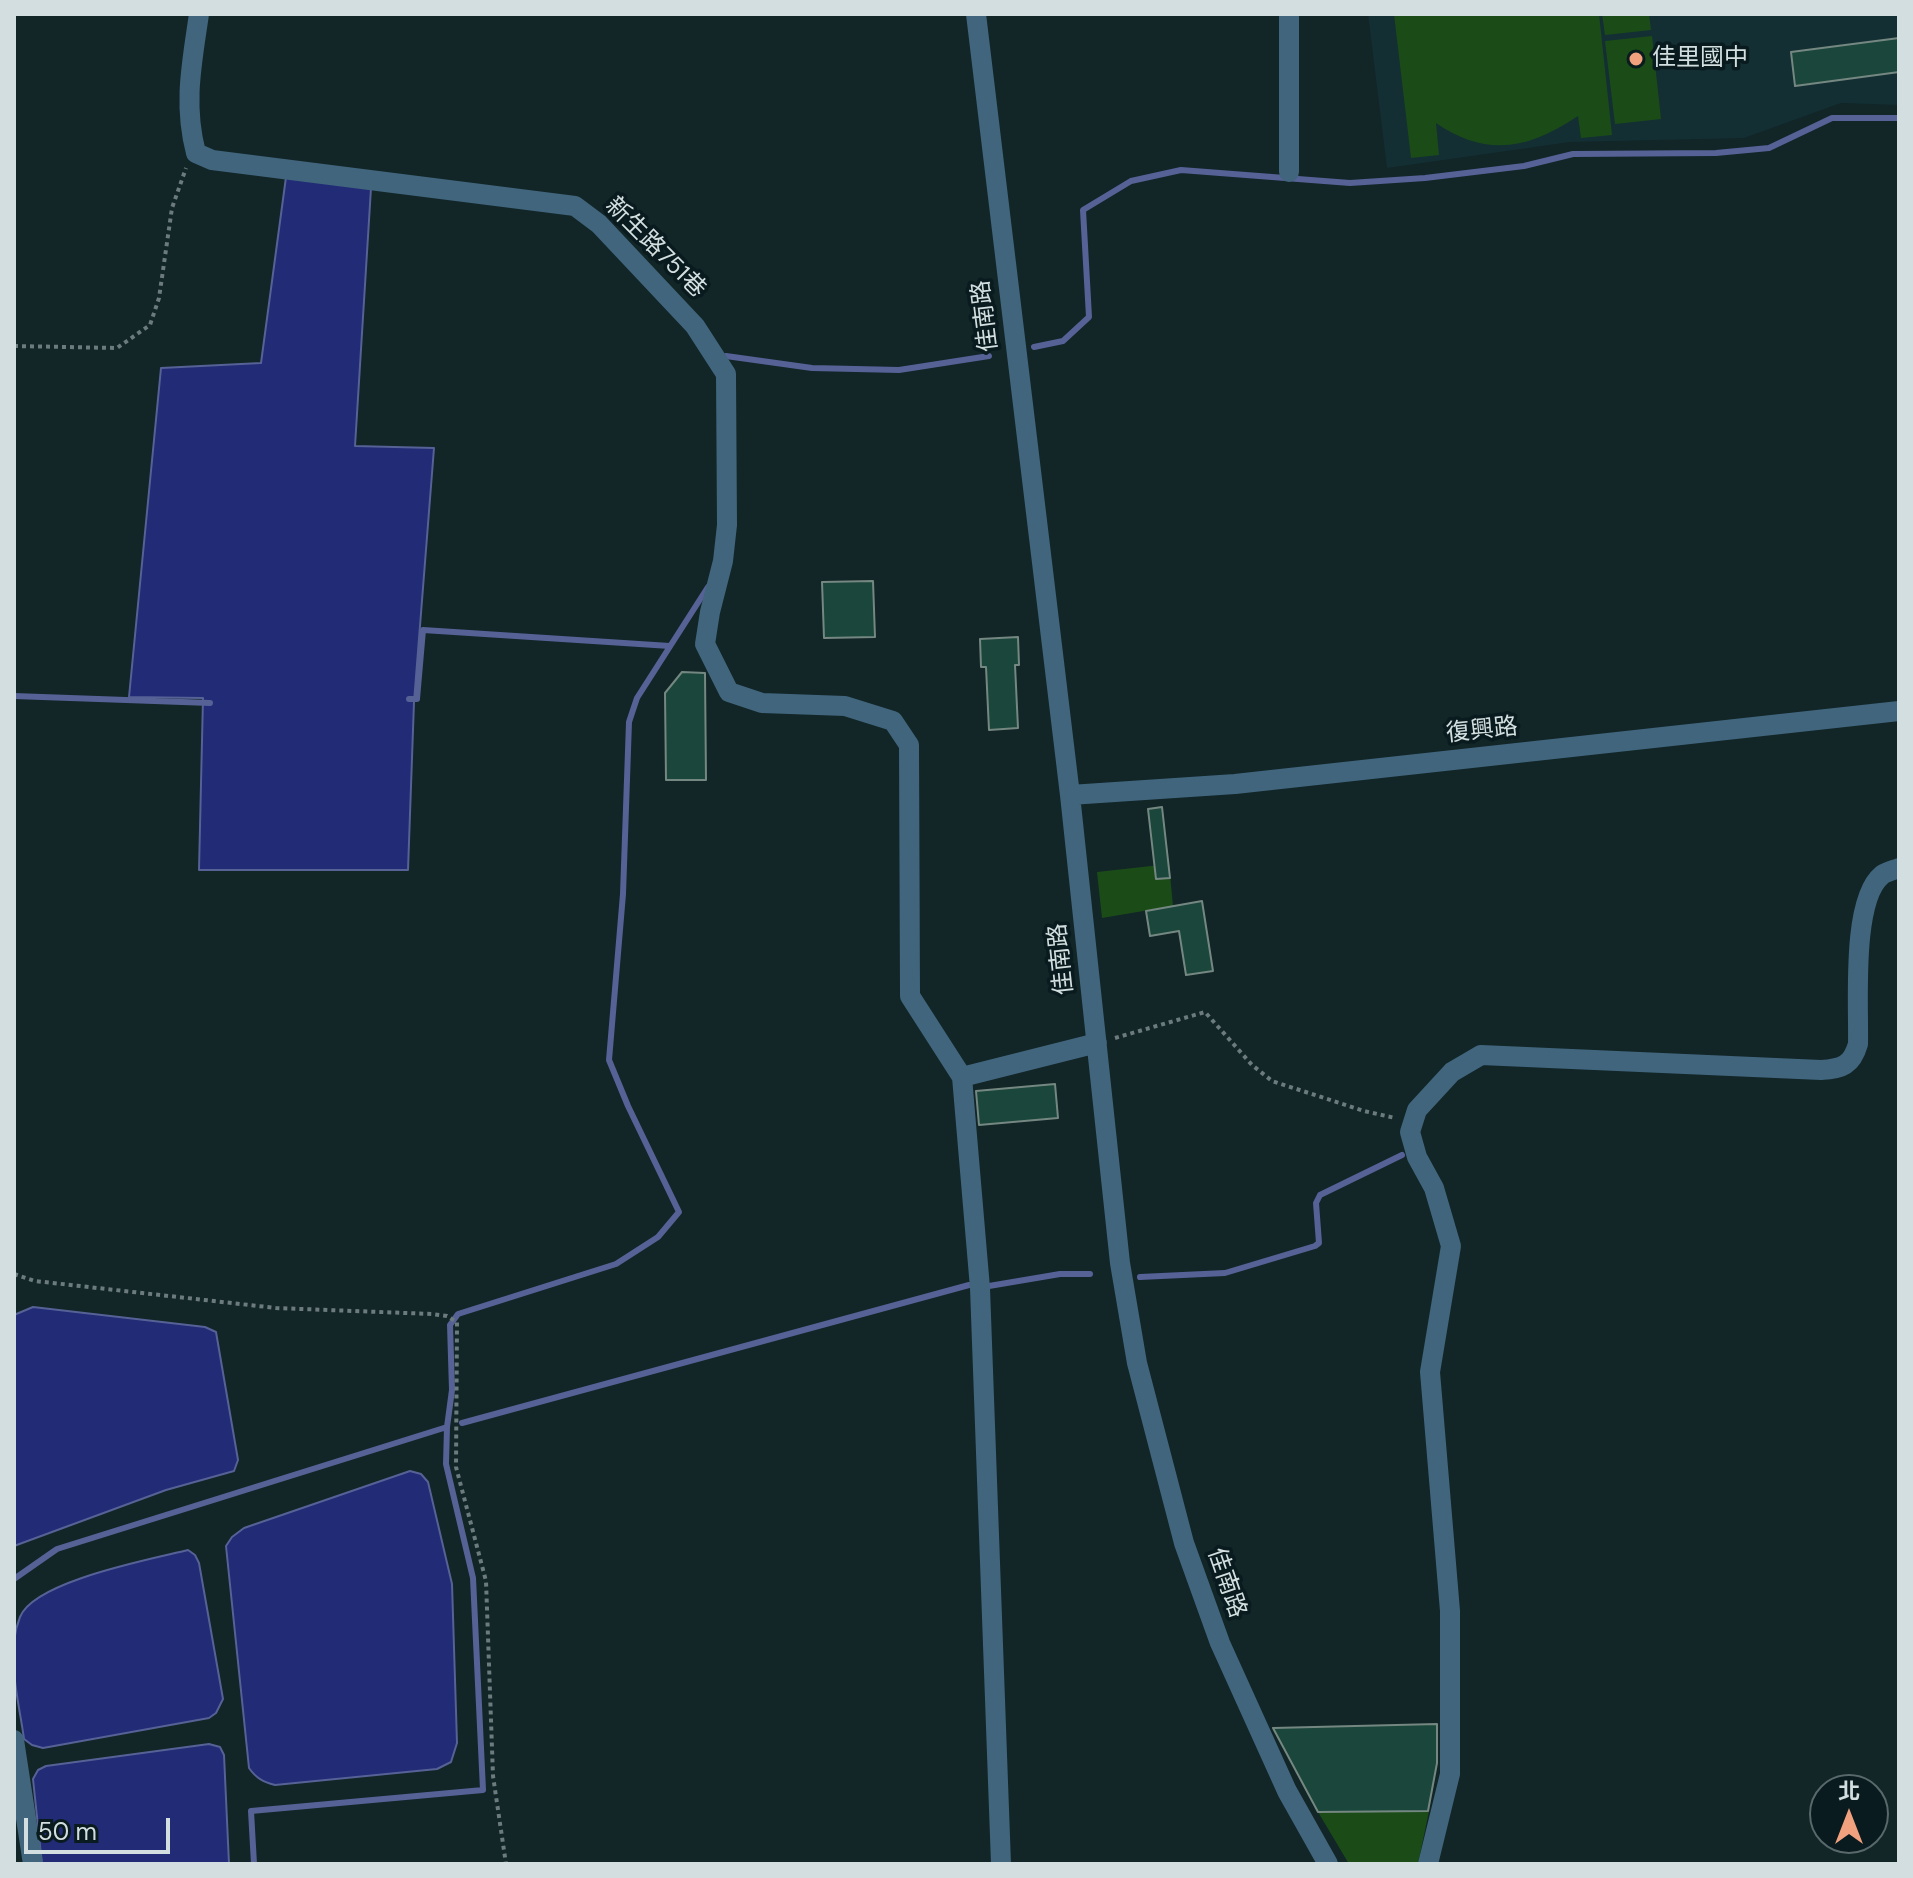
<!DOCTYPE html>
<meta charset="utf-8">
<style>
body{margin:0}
#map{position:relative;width:1913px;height:1878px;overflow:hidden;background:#122527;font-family:"DM Sans","Noto Sans TC",sans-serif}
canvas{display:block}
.frame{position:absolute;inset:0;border:16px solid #d2dedf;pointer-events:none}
.north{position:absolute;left:1809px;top:1774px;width:80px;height:80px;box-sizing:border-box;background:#091b1e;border:2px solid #59696b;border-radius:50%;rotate:0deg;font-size:22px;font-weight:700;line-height:32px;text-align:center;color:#d2dedf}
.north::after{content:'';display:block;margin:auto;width:28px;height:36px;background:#f1a17d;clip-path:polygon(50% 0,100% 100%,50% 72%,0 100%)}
.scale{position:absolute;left:24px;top:1818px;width:146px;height:36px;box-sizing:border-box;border:4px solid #d2dedf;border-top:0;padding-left:10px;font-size:24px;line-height:28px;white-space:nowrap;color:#d2dedf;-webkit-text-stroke:6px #091b1e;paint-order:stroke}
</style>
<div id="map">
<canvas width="1913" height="1878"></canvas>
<div class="frame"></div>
<div class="north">北</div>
<div class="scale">50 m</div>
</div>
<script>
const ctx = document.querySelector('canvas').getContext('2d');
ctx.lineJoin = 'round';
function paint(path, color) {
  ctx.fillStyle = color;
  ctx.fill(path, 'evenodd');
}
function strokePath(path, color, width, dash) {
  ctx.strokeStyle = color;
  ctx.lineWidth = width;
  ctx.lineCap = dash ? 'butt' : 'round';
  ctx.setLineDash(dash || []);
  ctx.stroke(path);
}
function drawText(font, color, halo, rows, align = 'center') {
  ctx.font = font + ' "DM Sans","Noto Sans TC",sans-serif';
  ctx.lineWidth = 7;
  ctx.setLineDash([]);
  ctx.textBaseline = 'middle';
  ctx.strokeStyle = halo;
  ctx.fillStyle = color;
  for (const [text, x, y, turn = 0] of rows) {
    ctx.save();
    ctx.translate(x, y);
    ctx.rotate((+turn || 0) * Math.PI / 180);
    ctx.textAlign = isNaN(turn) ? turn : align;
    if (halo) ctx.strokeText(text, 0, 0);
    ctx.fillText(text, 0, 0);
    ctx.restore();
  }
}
const built = new Path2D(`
 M1368,14H1899V105L1841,103L1744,138L1570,142L1387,168Z`);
const green = new Path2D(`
 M1394,14H1599L1612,135L1581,138L1578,116C1529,149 1487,158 1436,123L1439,155L1411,158Z
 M1602,14H1649L1651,30L1605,35Z
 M1652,36L1661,119L1615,124L1605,41Z
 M1169,864L1173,906L1102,918L1097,872Z
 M1429,1811L1418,1864H1349L1318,1812Z`);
const water = new Path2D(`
 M286,177L371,188L355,446L434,448L414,702L408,870H199L203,698L129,697L161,368L261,363Z
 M33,1307L205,1327L216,1332L238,1460L234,1471L166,1490L14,1546V1315Z
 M410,1471L421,1474L428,1482L452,1584L457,1743L451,1762L437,1769L275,1785C263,1782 256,1778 249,1768L226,1546L232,1537L244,1528Z
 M188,1550L195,1555L199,1563L223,1699L216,1713L209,1718L43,1748L32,1745L24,1739C19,1701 5,1654 20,1617C34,1581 152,1559 188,1550Z
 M209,1744L220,1747L224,1755L229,1864H42L33,1779L38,1770L46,1766Z`);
const stream = new Path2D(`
 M1034,347L1063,341L1089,317L1083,210L1131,181L1181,170L1350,183L1425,178L1524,166L1573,154L1716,153L1769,148L1832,118H1899
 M726,356L812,368L899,370L989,356
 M14,696L210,703
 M409,699H417L423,630L670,646
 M1140,1277L1225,1273L1315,1246L1319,1243L1316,1203L1320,1195L1402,1155
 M989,1286L1060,1274H1090
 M462,1423L969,1285
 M14,1579L57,1549L447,1427
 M254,1864L251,1811L483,1790L473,1578L446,1464L447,1427L452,1390L450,1325L458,1314L616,1264L658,1237L679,1212L628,1106L609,1060L623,894L629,722L637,698L708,587`);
const building = new Path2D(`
 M1899,38V72L1795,86L1791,52Z
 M873,581L875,637L824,638L822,582Z
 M1018,637L1019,665H1015L1018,728L989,730L986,667H981L980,639Z
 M682,672L705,673L706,780H666L665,693Z
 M1162,807L1170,878L1156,879L1148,809Z
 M1202,901L1213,971L1186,975L1179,931L1150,936L1146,911Z
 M1055,1084L1058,1118L979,1125L976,1091Z
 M1437,1724V1763L1428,1811L1318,1812L1273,1728Z`);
const path = new Path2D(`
 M14,346L117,348L150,325L159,298L172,208L186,168
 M1115,1038L1205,1012L1252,1065L1272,1081L1364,1111L1395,1118
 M14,1274L35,1281L276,1308L432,1314L447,1316L457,1322L456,1467L486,1581L493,1776L506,1864`);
const minor = new Path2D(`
 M199,14C192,63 183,104 196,153L212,160L575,206L599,224L695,326L726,374L727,525L723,561L710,612L705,644L729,692L762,703L845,706L893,721L909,745L910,996L962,1077L980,1288L1001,1864
 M976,14L1070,795L1120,1263L1137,1363L1184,1543L1220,1643L1287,1791L1328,1864
 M1289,172V14
 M1070,795L1235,784L1899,711
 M962,1077L1097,1043
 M14,1740L33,1864
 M1428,1864L1450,1774V1611L1430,1372L1451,1246L1434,1188L1417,1157L1410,1132L1417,1110L1452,1072L1481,1055L1821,1070C1842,1069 1852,1065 1858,1044C1859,1005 1851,900 1882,875C1886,872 1894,870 1899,868`);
const markers = [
 [1636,59,8,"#f1a17d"]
];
const poiNames = [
 ["佳里國中",1652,59]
];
const streetNames = [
 ["新生路751巷",655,248,45],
 ["佳南路",986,316,-97],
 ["復興路",1482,731,-6],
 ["佳南路",1062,959,-96],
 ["佳南路",1226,1583,71]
];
paint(built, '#132f33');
paint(green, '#1b4c18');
paint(water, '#212b76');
strokePath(water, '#566196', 2);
strokePath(stream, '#566196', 6);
paint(building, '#1b463b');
strokePath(building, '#748781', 2);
strokePath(path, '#6c7b7d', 4, [4, 4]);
strokePath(minor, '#40657d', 20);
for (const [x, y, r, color] of markers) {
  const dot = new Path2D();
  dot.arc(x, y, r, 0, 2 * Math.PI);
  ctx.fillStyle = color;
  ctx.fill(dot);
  strokePath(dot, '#091b1e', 3);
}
drawText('24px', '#d2dedf', '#091b1e', poiNames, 'left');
drawText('24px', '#d2dedf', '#091b1e', streetNames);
</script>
